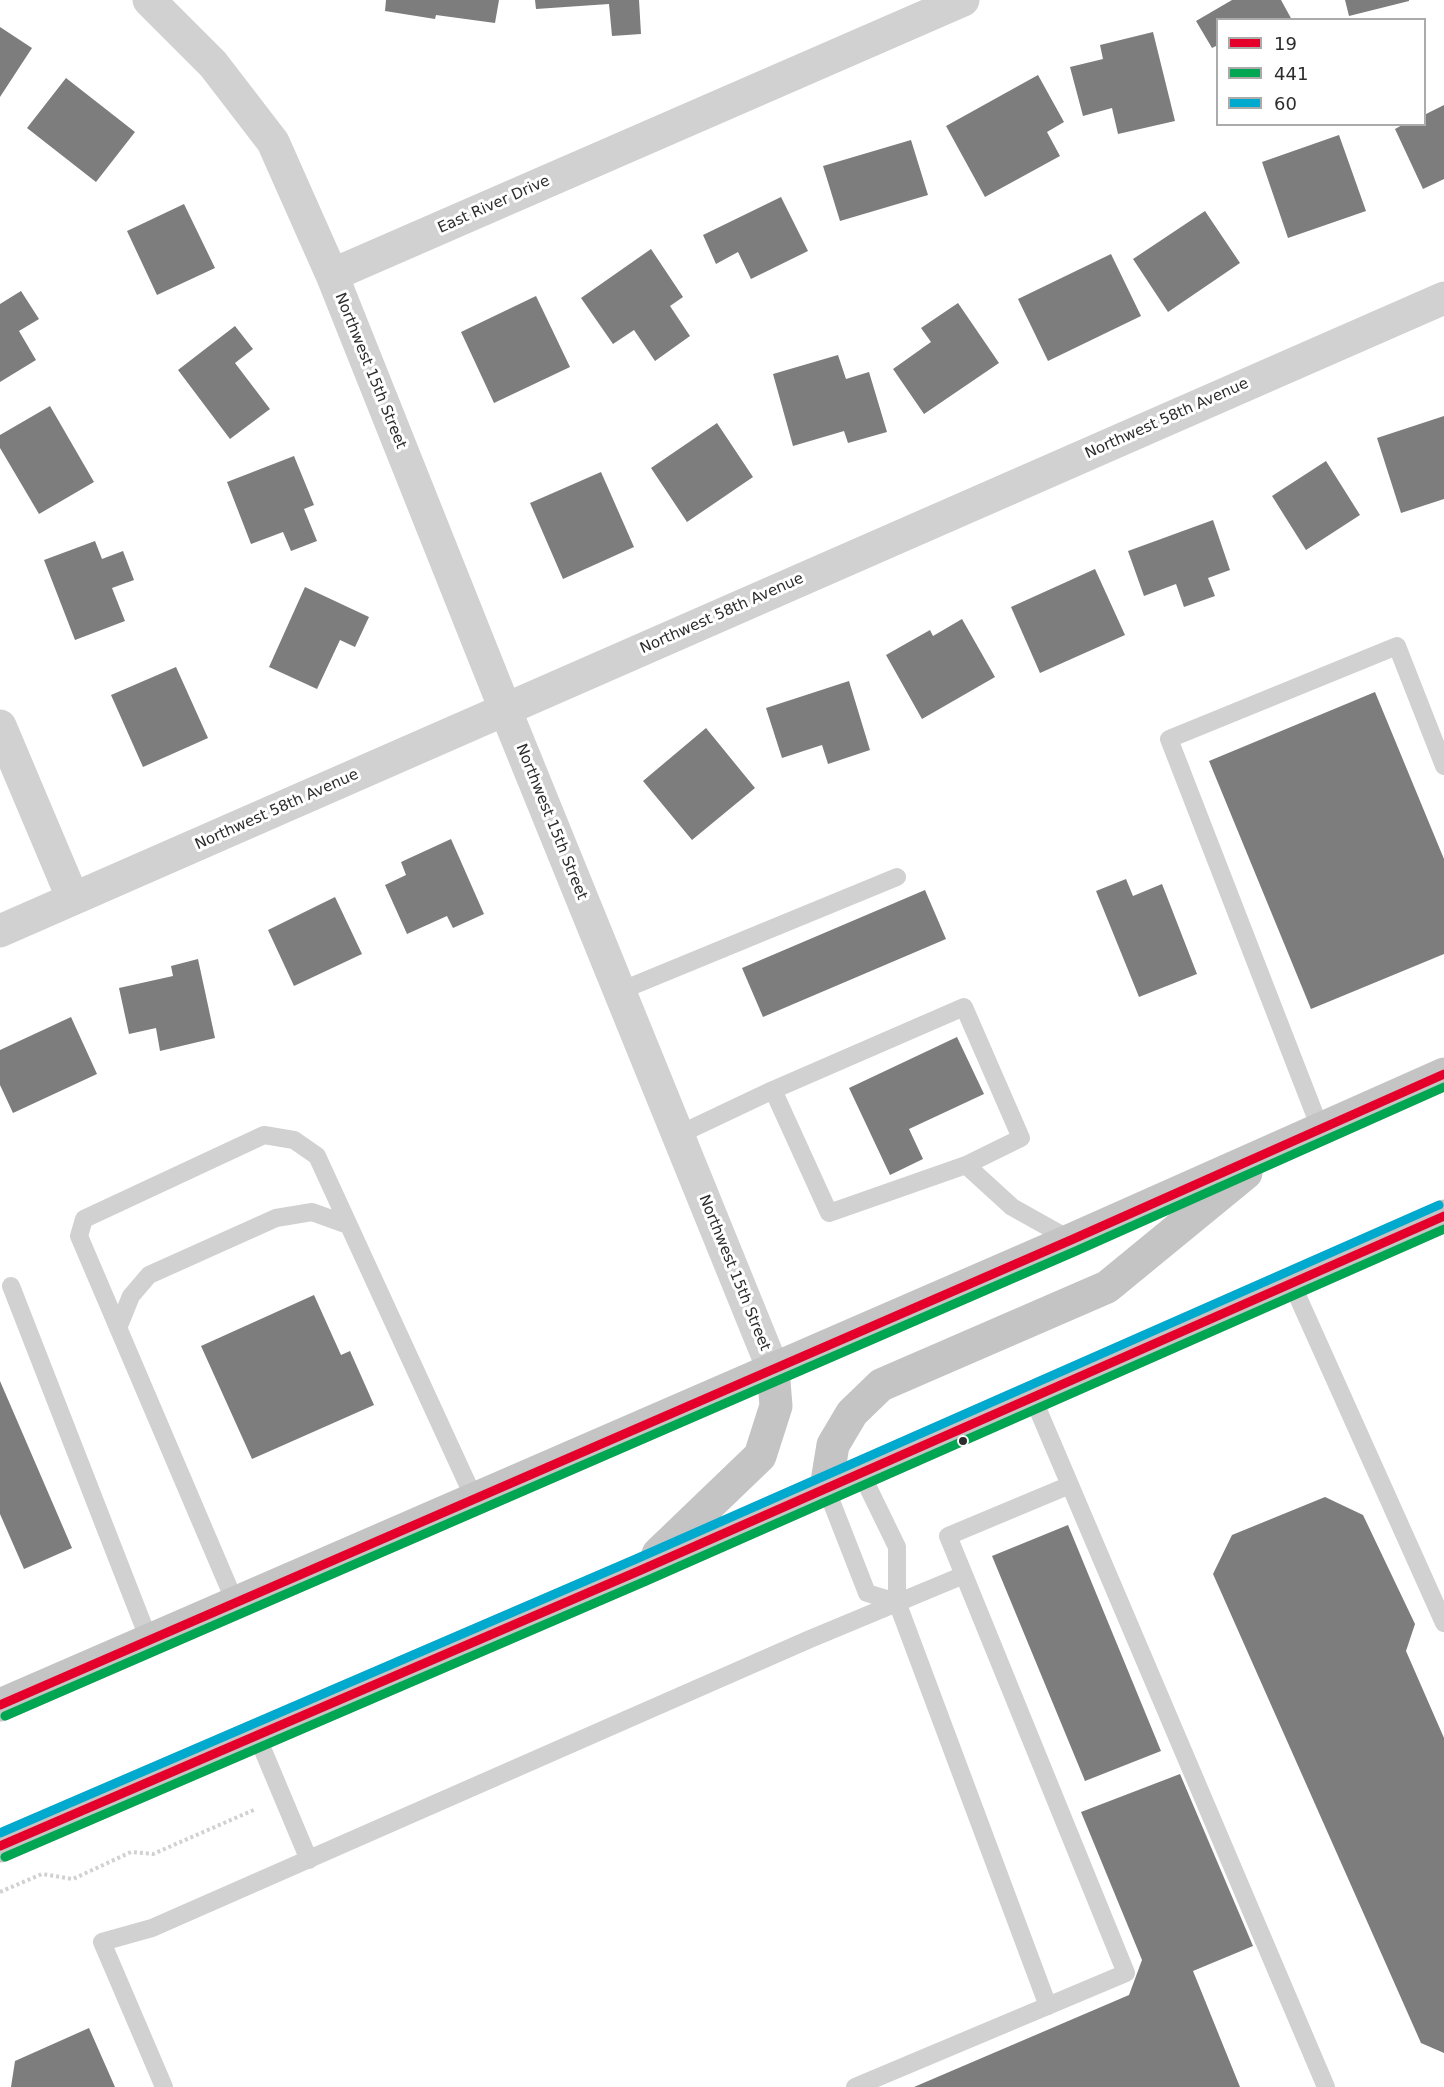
<!DOCTYPE html>
<style>
body{margin:0}
#map{position:relative;width:1444px;height:2087px;overflow:hidden;background:#fff;font-family:"DejaVu Sans",sans-serif}
canvas{display:block}
.legend{position:absolute;left:1216px;top:18px;width:210px;height:108px;box-sizing:border-box;background:#fff;border:2px solid #ababab;margin:0;padding:8px 10px;list-style:none;font-size:18px;color:#2c2c2c}
.legend li{display:flex;align-items:center;gap:12px;height:30px}
.legend b{width:30px;border:2px solid #ababab}
</style>
<div id="map">
<canvas width="1444" height="2087"></canvas>
<ul class="legend">
<li><b style="height:8px;background:#e4002b"></b>19</li>
<li><b style="height:8px;background:#00a651"></b>441</li>
<li><b style="height:8px;background:#00a9ce"></b>60</li>
</ul>
</div>
<script>
const ctx = document.querySelector('canvas').getContext('2d');
ctx.lineJoin = 'round';
function paint(path, color) {
  ctx.fillStyle = color;
  ctx.fill(path, 'evenodd');
}
function strokePath(path, color, width, dash) {
  ctx.strokeStyle = color;
  ctx.lineWidth = width;
  ctx.lineCap = dash ? 'butt' : 'round';
  ctx.setLineDash(dash || []);
  ctx.stroke(path);
}
function drawText(font, color, halo, rows, align = 'center') {
  ctx.font = font + ' "DejaVu Sans",sans-serif';
  ctx.lineWidth = 6;
  ctx.setLineDash([]);
  ctx.textBaseline = 'middle';
  ctx.strokeStyle = halo;
  ctx.fillStyle = color;
  for (const [text, x, y, turn = 0] of rows) {
    ctx.save();
    ctx.translate(x, y);
    ctx.rotate((+turn || 0) * Math.PI / 180);
    ctx.textAlign = isNaN(turn) ? turn : align;
    if (halo) ctx.strokeText(text, 0, 0);
    ctx.fillText(text, 0, 0);
    ctx.restore();
  }
}
const building = new Path2D(`
 M386,0H499L495,23L436,15L435,19L385,11Z
 M535,0H639L641,34L612,36L609,4L536,9Z
 M1232,0H1281L1292,20H1218V45L1212,48L1196,21Z
 M1345,0H1409V1L1349,16Z
 M0,27L32,48L0,97Z
 M1153,32L1175,121L1118,134L1112,108L1083,116L1070,67L1103,59L1100,45Z
 M1038,75L1064,122L1047,132L1060,156L985,197L946,126Z
 M66,78L135,132L96,182L27,128Z
 M1444,105V179L1423,189L1395,129L1404,124H1424V115Z
 M1339,135L1366,211L1288,238L1262,162Z
 M911,140L928,195L840,221L823,166Z
 M781,197L808,251L751,279L738,252L716,264L703,235Z
 M184,204L215,268L157,295L127,231Z
 M1205,211L1240,263L1168,312L1133,259Z
 M651,249L683,297L670,306L690,336L655,361L634,330L613,344L581,298Z
 M1111,254L1141,316L1048,361L1018,299Z
 M21,291L39,319L19,331L36,360L0,382V304Z
 M536,296L570,367L494,403L461,332Z
 M958,303L999,363L924,414L893,369L931,342L921,328Z
 M235,326L253,349L235,363L270,409L230,439L178,370Z
 M838,355L846,379L869,372L887,432L848,443L844,431L793,446L773,374Z
 M50,406L94,482L39,514L0,448V435Z
 M1444,416V499L1401,513L1377,438Z
 M717,423L753,477L687,522L651,468Z
 M294,456L314,505L304,509L317,541L291,551L283,532L251,544L227,482Z
 M1326,461L1360,515L1306,550L1272,496Z
 M601,472L634,547L563,579L530,503Z
 M1213,520L1230,570L1208,578L1215,596L1184,607L1176,584L1144,596L1128,551Z
 M95,541L102,559L123,551L134,580L112,588L125,621L75,640L44,560Z
 M1095,569L1125,635L1040,673L1011,607Z
 M305,587L369,617L355,647L340,640L317,689L269,667Z
 M962,619L995,677L922,719L886,655L930,630L933,636Z
 M176,667L208,738L143,767L111,695Z
 M849,681L870,750L828,764L822,745L782,758L766,708Z
 M1375,692L1444,859V954L1311,1009L1209,761Z
 M706,728L755,788L692,840L643,781Z
 M451,839L484,914L453,928L447,916L407,934L385,885L406,875L401,862Z
 M1126,879L1133,896L1162,884L1197,974L1139,997L1096,891Z
 M925,890L946,939L763,1017L742,968Z
 M335,897L362,954L294,986L268,930Z
 M198,959L215,1038L160,1051L156,1028L129,1034L119,988L173,976L171,966Z
 M71,1017L97,1074L13,1113L0,1085V1050Z
 M957,1037L984,1094L909,1129L923,1159L890,1175L849,1088Z
 M314,1295L341,1355L350,1351L374,1405L252,1459L201,1346Z
 M0,1381L72,1548L24,1569L0,1514Z
 M1325,1497L1363,1515L1415,1624L1406,1651L1444,1738V2053L1421,2043L1213,1574L1232,1535Z
 M1068,1525L1161,1751L1085,1781L992,1556Z
 M1180,1774L1253,1946L1193,1971L1240,2087H914L1129,1995L1142,1960L1081,1812Z
 M89,2028L115,2087H11L15,2061Z`);
const path = new Path2D(`
 M0,1892L42,1874L73,1879L131,1852L153,1854L256,1809`);
const service = new Path2D(`
 M620,991L897,877
 M1320,1128L1169,739L1397,646L1444,766
 M678,1135L773,1090L964,1007L1021,1138L966,1165L829,1213L773,1090
 M966,1165L1012,1207L1071,1240
 M1292,1284L1444,1623
 M11,1286L149,1640
 M118,1328L131,1296L149,1275L276,1218L312,1212L348,1225
 M1033,1398L1326,2087
 M861,1473L897,1547V1602L1048,2006
 M826,1488L867,1593L897,1602
 M964,1575L948,1536L1070,1485
 M235,1602L79,1236L84,1219L264,1135L294,1140L317,1156L474,1498
 M257,1736L309,1860
 M164,2087L102,1942L152,1928L810,1639L964,1575L1126,1973L855,2087`);
const minor = new Path2D(`
 M149,0L213,64L273,142L332,275L505,709L773,1369
 M332,275L963,0
 M0,726L73,899
 M0,931L1444,298`);
const primary = new Path2D(`
 M826,1488L833,1445L852,1413L881,1385L1107,1287L1246,1173
 M658,1554L760,1456L776,1406L773,1369
 M0,1705L1071,1240L1444,1074
 M0,1846L641,1570L1444,1216`);
const bus1 = new Path2D(`
 M0,1705L1071,1240L1444,1074
 M0,1846L641,1570L1444,1216`);
const bus2 = new Path2D(`
 M5,1716L1076,1251L1444,1087
 M5,1857L646,1581L1444,1229`);
const bus3 = new Path2D(`
 M0,1833L636,1559L1439,1205`);
const markers = [
 [963,1441,5,"#2c2c2c"]
];
const streetNames = [
 ["East River Drive",494,205,-24],
 ["Northwest 15th Street",370,371,68],
 ["Northwest 58th Avenue",1167,419,-24],
 ["Northwest 58th Avenue",722,614,-24],
 ["Northwest 58th Avenue",277,810,-24],
 ["Northwest 15th Street",551,822,68],
 ["Northwest 15th Street",734,1273,68]
];
paint(building, '#7d7d7d');
strokePath(path, '#d1d1d1', 4, [3, 3]);
strokePath(service, '#d1d1d1', 18);
strokePath(minor, '#d1d1d1', 33);
strokePath(primary, '#c4c4c4', 33);
strokePath(bus1, '#e4002b', 9);
strokePath(bus2, '#00a651', 9);
strokePath(bus3, '#00a9ce', 9);
for (const [x, y, r, color] of markers) {
  const dot = new Path2D();
  dot.arc(x, y, r, 0, 2 * Math.PI);
  ctx.fillStyle = color;
  ctx.fill(dot);
  strokePath(dot, '#fff', 2);
}
drawText('15px', '#2c2c2c', '#fff', streetNames);
</script>
